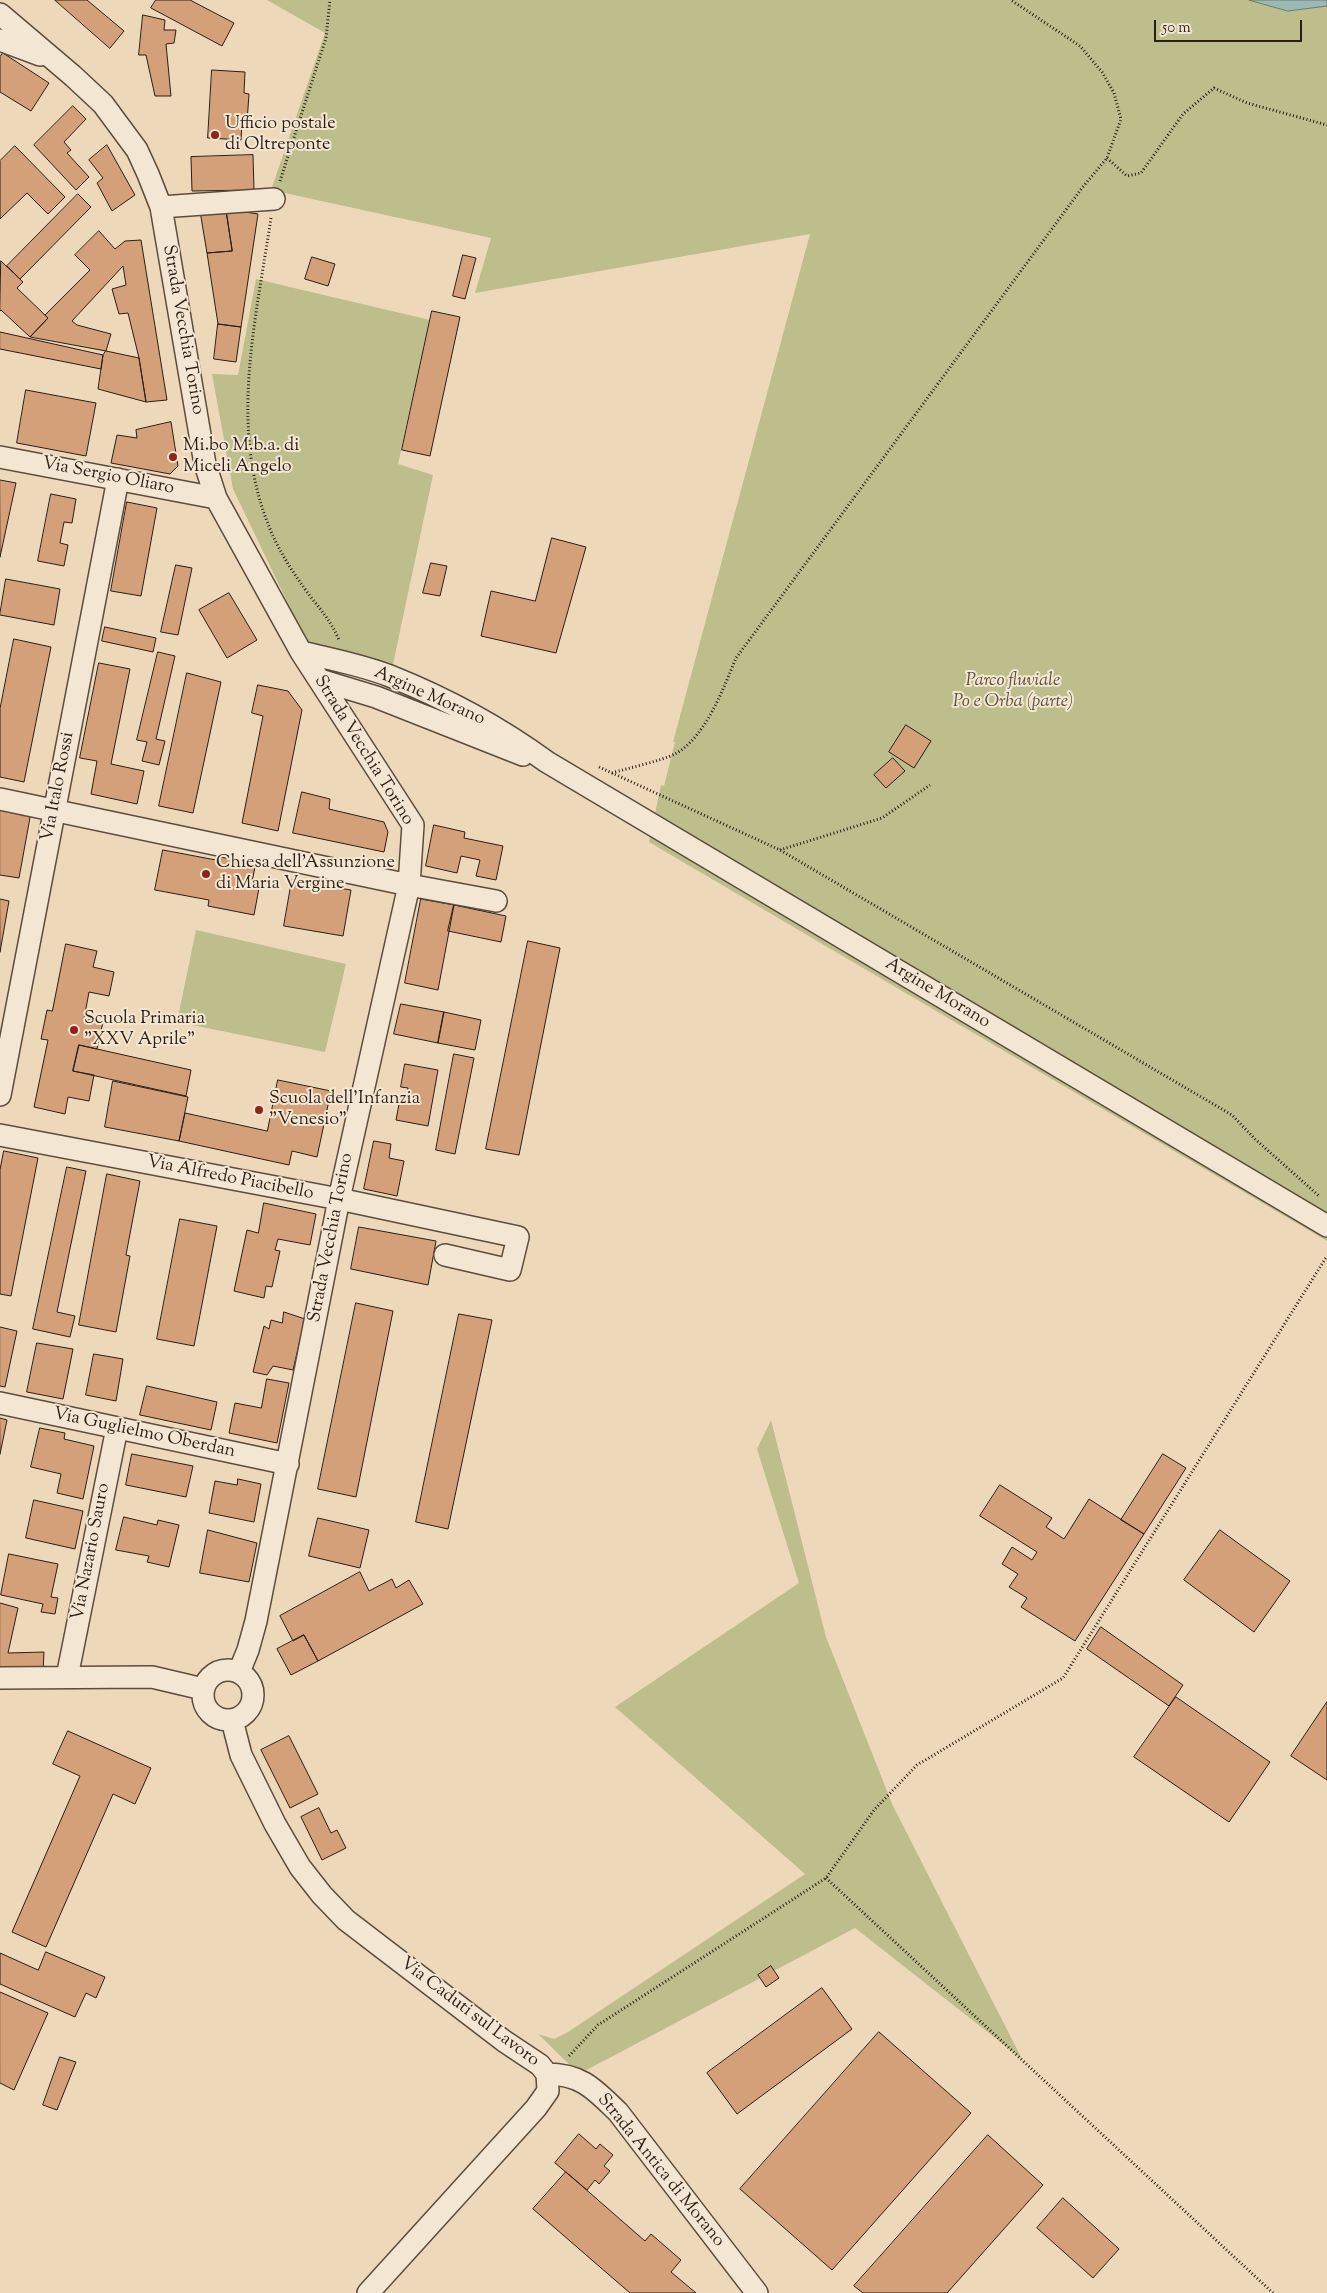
<!DOCTYPE html>
<style>
body{margin:0}
#map{position:relative;width:1327px;height:2293px;overflow:hidden;background:#edd9ba;font-family:"Sorts Mill Goudy",serif}
canvas{display:block}
.scale{position:absolute;left:1154px;top:20px;width:148px;height:22px;box-sizing:border-box;border:2px solid #2c1d15;border-top:0;padding-left:6px;font-size:15px;line-height:18px;white-space:nowrap;color:#2c1d15;-webkit-text-stroke:4px #f3e6d2;paint-order:stroke}
</style>
<div id="map">
<canvas width="1327" height="2293"></canvas>
<div class="scale">50 m</div>
</div>
<script>
const ctx = document.querySelector('canvas').getContext('2d');
ctx.lineJoin = 'round';
function paint(path, color) {
  ctx.fillStyle = color;
  ctx.fill(path, 'evenodd');
}
function strokePath(path, color, width, dash) {
  ctx.strokeStyle = color;
  ctx.lineWidth = width;
  ctx.lineCap = dash ? 'butt' : 'round';
  ctx.setLineDash(dash || []);
  ctx.stroke(path);
}
function drawText(font, color, halo, rows, align = 'center') {
  ctx.font = font + ' "Sorts Mill Goudy",serif';
  ctx.lineWidth = 4;
  ctx.setLineDash([]);
  ctx.textBaseline = 'middle';
  ctx.strokeStyle = halo;
  ctx.fillStyle = color;
  for (const [text, x, y, turn = 0] of rows) {
    ctx.save();
    ctx.translate(x, y);
    ctx.rotate((+turn || 0) * Math.PI / 180);
    ctx.textAlign = isNaN(turn) ? turn : align;
    if (halo) ctx.strokeText(text, 0, 0);
    ctx.fillText(text, 0, 0);
    ctx.restore();
  }
}
const green = new Path2D(`
 M267,0H1327V1241L649,842L661,785L664,786L675,742H673L810,234L475,293L491,238L271,190L325,33Z
 M256,279L430,320L398,464L433,475L391,674L306,641L233,489L212,374L238,375Z
 M196,930L346,964L325,1052L177,1022Z
 M771,1420L826,1637L893,1806L1022,2059L855,1928L579,2074L538,2034L554,2039L568,2032L805,1874L615,1707L799,1583L757,1449Z`);
const water = new Path2D(`
 M1249,0H1327V6L1288,11Z`);
const building = new Path2D(`
 M55,0H87L124,31L110,48Z
 M156,0H190L234,23L222,46L151,8Z
 M143,15L165,20L164,30H176L174,43L166,44L171,96H155L146,55H139Z
 M3,53L49,83L31,111L0,92V57Z
 M212,70L245,72L244,93L249,94L247,122H242L241,140L208,138Z
 M73,106L86,119L64,142L71,150L67,153L89,177L76,190L34,145Z
 M107,145L135,195L112,211L97,183L103,178L89,160Z
 M15,146L65,197L48,214L27,193L0,219V161Z
 M253,155L254,190L192,191L191,157Z
 M78,194L91,207L20,279L7,266Z
 M226,209L232,251L207,253L200,211Z
 M226,209L258,214L241,327L218,324L207,253L232,251Z
 M99,231L115,249L125,241L141,240L167,400L146,402L139,358L128,313L119,314L112,289L126,285L123,266L72,321L77,325L111,334L106,351L30,337L48,318L45,315L90,270L75,255Z
 M463,255L476,258L465,299L453,296Z
 M312,257L335,264L328,286L305,279Z
 M1,261L23,282L17,288L48,318L30,337L1,310L0,311Z
 M432,311L460,317L430,456L402,450Z
 M218,324L241,327L236,362L214,359Z
 M0,332L103,355L101,369L0,349Z
 M106,351L139,358L146,402L98,389L103,355Z
 M26,390L96,403L86,456L17,443Z
 M171,422L178,466L170,474L111,463L117,435L137,438L136,430Z
 M0,480L16,483L0,557Z
 M51,494L76,499L72,523L64,522L60,543L68,545L64,566L38,561Z
 M127,502L157,508L141,596L111,591Z
 M552,538L586,547L556,653L481,636L491,591L535,601Z
 M431,563L447,566L440,596L423,593Z
 M176,565L192,568L178,635L161,632Z
 M6,579L60,589L54,625L0,615Z
 M229,593L257,640L227,658L199,610Z
 M105,627L156,638L153,652L102,641Z
 M14,639L51,647L24,782L0,777V709Z
 M158,652L175,656L156,739L165,741L159,765L142,761L147,742L137,740Z
 M99,663L130,669L111,764L144,771L137,804L91,794L97,761L80,758Z
 M187,673L221,682L193,813L159,806Z
 M258,685L288,691L302,710L278,831L242,823L263,716L252,713Z
 M906,725L931,741L914,768L889,752Z
 M893,758L905,771L886,788L874,775Z
 M302,792L330,799L329,809L384,822L388,832L384,852L293,833Z
 M0,806L31,812L19,878L0,875Z
 M434,825L465,832L464,838L503,846L496,880L476,876L480,860L461,856L457,873L426,866Z
 M163,850L216,860L217,854L256,862L251,887L259,888L254,915L208,906L209,900L155,890Z
 M292,880L351,890L343,936L284,926Z
 M0,899L9,901L0,952Z
 M421,899L454,905L438,990L405,983Z
 M454,905L506,916L501,942L448,931Z
 M528,941L560,948L519,1155L486,1149Z
 M66,944L97,951L93,967L114,972L109,996L89,992L84,1019L103,1022L97,1049L79,1045L73,1071L94,1075L89,1101L68,1097L65,1114L34,1107L48,1040L41,1039L47,1010L52,1011Z
 M401,1004L444,1012L438,1043L394,1034Z
 M444,1012L481,1020L475,1050L438,1043Z
 M79,1045L191,1070L186,1096L73,1071Z
 M454,1054L474,1058L455,1154L436,1150Z
 M405,1064L438,1070L428,1126L396,1120L400,1099L406,1100L408,1088L401,1087Z
 M278,1080L331,1091L317,1157L292,1151L289,1165L179,1141L185,1113L267,1131Z
 M113,1081L188,1097L179,1141L105,1127Z
 M374,1141L391,1144L389,1158L404,1161L397,1196L364,1189Z
 M4,1151L38,1158L11,1296L0,1294V1170Z
 M67,1167L86,1171L57,1312L75,1316L70,1337L33,1329Z
 M107,1174L140,1181L126,1255L130,1256L116,1332L79,1325Z
 M264,1203L316,1214L310,1245L278,1239L275,1250L280,1251L272,1287L266,1286L264,1298L234,1291L247,1230L258,1233Z
 M180,1219L217,1226L194,1346L157,1339Z
 M359,1227L436,1241L428,1285L351,1269Z
 M356,1303L393,1311L356,1497L318,1489Z
 M284,1312L305,1319L293,1370L273,1366L267,1375L253,1372L264,1326L269,1329L271,1320L282,1323Z
 M459,1314L492,1320L448,1529L416,1522Z
 M0,1327L17,1331L5,1387L0,1386Z
 M37,1343L73,1349L63,1399L27,1392Z
 M94,1354L123,1359L116,1401L86,1395Z
 M267,1379L289,1383L277,1443L229,1433L235,1403L261,1408Z
 M147,1386L217,1402L211,1430L140,1415Z
 M0,1418L7,1420L0,1454Z
 M40,1428L65,1433L64,1439L94,1446L83,1499L57,1493L61,1474L31,1467Z
 M132,1454L193,1466L186,1497L126,1485Z
 M1163,1454L1186,1468L1144,1534L1121,1520Z
 M238,1479L261,1484L254,1522L209,1513L215,1481L237,1485Z
 M1000,1485L1052,1518L1046,1527L1064,1539L1089,1499L1144,1534L1075,1641L1021,1607L1027,1598L1009,1587L1018,1574L1002,1564L1012,1547L1032,1560L1037,1552L980,1516Z
 M34,1500L83,1511L75,1549L26,1538Z
 M124,1517L157,1525L158,1520L179,1525L169,1567L147,1562L149,1556L116,1550Z
 M318,1518L369,1530L360,1568L309,1556Z
 M208,1530L257,1543L249,1582L200,1573Z
 M1220,1530L1290,1581L1254,1632L1184,1580Z
 M9,1554L58,1564L51,1597L58,1598L55,1614L41,1612L43,1604L1,1595Z
 M360,1572L369,1591L392,1579L396,1588L409,1580L423,1604L318,1661L304,1635L293,1641L280,1616Z
 M0,1603L18,1608L8,1653L44,1652L43,1673L0,1674Z
 M1101,1627L1183,1685L1169,1706L1087,1649Z
 M304,1635L318,1661L291,1675L277,1649Z
 M1176,1697L1270,1762L1229,1822L1134,1757Z
 M1327,1702V1780L1291,1756Z
 M68,1731L151,1768L135,1804L113,1794L46,1947L12,1932L80,1776L53,1764Z
 M289,1736L318,1794L290,1808L261,1750Z
 M319,1808L331,1833L337,1830L346,1848L322,1860L301,1817Z
 M46,1952L105,1977L96,1998L86,1993L75,2017L0,1984V1953L38,1970Z
 M771,1966L779,1978L766,1987L758,1975Z
 M822,1988L852,2029L737,2114L707,2073Z
 M0,1992L48,2013L14,2090L0,2083Z
 M879,2032L971,2113L832,2270L740,2189Z
 M60,2057L76,2062L57,2110L43,2105Z
 M579,2134L596,2149L600,2144L613,2155L604,2166L610,2171L599,2184L595,2180L587,2190L555,2163Z
 M988,2135L1043,2185L947,2293H863L854,2286Z
 M566,2172L645,2241L651,2234L681,2260L671,2272L696,2293H630L533,2209Z
 M1063,2198L1119,2249L1093,2278L1037,2228Z`);
const path = new Path2D(`
 M1107,158L1127,176L1141,173L1183,114L1214,88L1247,103L1327,125
 M280,181L326,38L330,0
 M271,218C256,320 229,425 268,524C278,550 293,573 310,596C321,610 332,623 339,640
 M599,767L780,850L1232,1115L1255,1139L1319,1196
 M612,773C628,768 661,761 675,754C706,737 723,689 736,658L1082,188L1107,158L1121,119L1114,93L1102,72L1080,46L1011,0
 M780,850L882,818L930,785
 M826,1878L1273,2293
 M569,2056L598,2025L826,1878L874,1810L917,1765L1063,1678L1327,1256`);
const minor = new Path2D(`
 M0,14L73,76L103,104L137,150L148,174L161,207L205,464L216,498L301,652L413,825L409,885L339,1199L256,1621L248,1650L239,1672
 M0,40L40,55
 M161,207L274,199
 M0,457L216,498
 M301,652C331,659 362,665 390,676C445,698 499,727 547,762L1327,1226
 M320,680L376,697L523,755
 M0,799L409,885L496,901
 M0,1095L118,479
 M0,1135L339,1199L518,1237L510,1270L445,1255
 M0,1403L288,1464
 M203 1695a25 25 0 1 1 50 0a25 25 0 1 1-50 0Z
 M67,1677L117,1428
 M0,1678L152,1677L203,1689
 M232,1720L241,1755L275,1824L300,1867L322,1895L346,1920L504,2041L540,2065L547,2074L548,2091L536,2108L368,2293
 M547,2074C582,2074 595,2090 618,2112L757,2293`);
const markers = [
 [215,135,5,"#8f2418"],
 [173,457,5,"#8f2418"],
 [206,874,5,"#8f2418"],
 [74,1030,5,"#8f2418"],
 [259,1110,5,"#8f2418"]
];
const poiNames = [
 ["Ufficio postale",225,125],
 ["di Oltreponte",225,146],
 ["Mi.bo M.b.a. di",183,447],
 ["Miceli Angelo",183,468],
 ["Chiesa dell'Assunzione",216,864],
 ["di Maria Vergine",216,885],
 ["Scuola Primaria",84,1020],
 ["\"XXV Aprile\"",84,1041],
 ["Scuola dell'Infanzia",269,1100],
 ["\"Venesio\"",269,1121]
];
const streetNames = [
 ["Strada Vecchia Torino",182,330,80],
 ["Via Sergio Oliaro",108,477,11],
 ["Argine Morano",429,697,24],
 ["Strada Vecchia Torino",363,751,58],
 ["Via Italo Rossi",59,787,-79],
 ["Argine Morano",937,994,31],
 ["Via Alfredo Piacibello",230,1179,11],
 ["Strada Vecchia Torino",332,1238,-79],
 ["Via Guglielmo Oberdan",144,1434,12],
 ["Via Nazario Sauro",92,1552,-79],
 ["Via Caduti sul Lavoro",469,2013,37],
 ["Strada Antica di Morano",660,2171,51]
];
const parkNames = [
 ["Parco fluviale",1013,682],
 ["Po e Orba (parte)",1013,703]
];
paint(green, '#bebe8c');
paint(water, '#9ab9b4');
strokePath(water, '#6e7b74', 1);
paint(building, '#d3a079');
strokePath(building, '#2c1d15', 1);
strokePath(minor, '#5c4c3e', 24);
strokePath(path, '#2c1d15', 3, [1, 2.5]);
strokePath(minor, '#f3e6d2', 21);
for (const [x, y, r, color] of markers) {
  const dot = new Path2D();
  dot.arc(x, y, r, 0, 2 * Math.PI);
  ctx.fillStyle = color;
  ctx.fill(dot);
  strokePath(dot, '#f3e6d2', 2);
}
drawText('18px', '#2c1d15', '#f3e6d2', poiNames, 'left');
drawText('18px', '#2c1d15', '#f3e6d2', streetNames);
drawText('italic 18px', '#584d39', '#f3e6d2', parkNames);
</script>
